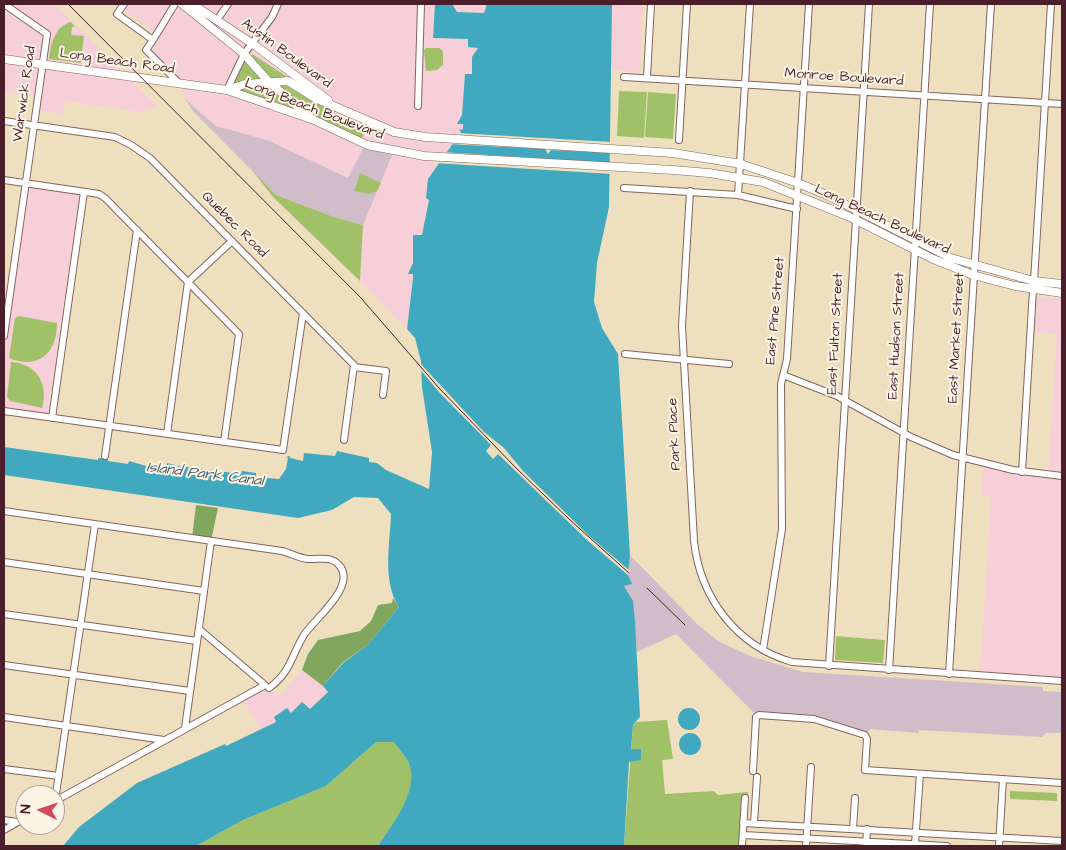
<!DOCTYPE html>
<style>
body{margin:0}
#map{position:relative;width:1066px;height:850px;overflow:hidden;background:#eee0bf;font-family:"Architects Daughter",sans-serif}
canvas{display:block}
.frame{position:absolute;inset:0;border:5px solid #4a1f2b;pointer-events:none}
.north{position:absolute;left:15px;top:785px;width:50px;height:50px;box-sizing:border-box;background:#fcf5e5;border:1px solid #b59f9b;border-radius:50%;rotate:274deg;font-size:14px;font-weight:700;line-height:20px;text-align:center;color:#4a1f2b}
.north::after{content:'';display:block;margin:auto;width:18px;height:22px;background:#d1495b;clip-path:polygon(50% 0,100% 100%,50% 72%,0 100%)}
</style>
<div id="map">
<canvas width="1066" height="850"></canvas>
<div class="frame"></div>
<div class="north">N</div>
</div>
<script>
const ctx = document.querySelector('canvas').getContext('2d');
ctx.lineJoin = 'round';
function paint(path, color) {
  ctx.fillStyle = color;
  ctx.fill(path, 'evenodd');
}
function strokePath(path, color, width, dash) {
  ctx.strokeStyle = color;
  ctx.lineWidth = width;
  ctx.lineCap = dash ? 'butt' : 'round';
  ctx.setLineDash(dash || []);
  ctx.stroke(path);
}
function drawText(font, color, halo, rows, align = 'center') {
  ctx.font = font + ' "Architects Daughter",sans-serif';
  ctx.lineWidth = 4;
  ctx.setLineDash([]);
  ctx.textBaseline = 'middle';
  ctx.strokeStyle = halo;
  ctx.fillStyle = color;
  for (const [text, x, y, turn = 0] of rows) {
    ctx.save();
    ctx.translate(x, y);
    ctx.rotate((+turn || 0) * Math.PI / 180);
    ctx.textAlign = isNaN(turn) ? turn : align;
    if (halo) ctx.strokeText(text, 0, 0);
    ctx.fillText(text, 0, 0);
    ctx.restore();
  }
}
const built = new Path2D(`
 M6,4H54L158,107L138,112L65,101L63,114L35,110L36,96L4,92V27L8,5Z
 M110,4H435L433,38L469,39L478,48L472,57V74H465L462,115L458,124L463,123V129L428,179L426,198L429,200L422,236L413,235V263L409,274H413V278L407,329L360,281L363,225L393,153L348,178L267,140L216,126L185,99L180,83L147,50L157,34L125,11Z
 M452,4H487L485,13L457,12Z
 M612,4H643L640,72L611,70Z
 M27,187L80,195L48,414L4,408V358Z
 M1036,297L1062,299V681L978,675L982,646L991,497L982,496L983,463L1048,473L1057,334L1034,332Z
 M302,670L329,692L310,709L290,714L287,709L277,722L260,729L242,698L265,685L279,696Z`);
const industrial = new Path2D(`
 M185,99L216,126L267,140L348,178L365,145L393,153L363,225L334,217L276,195L193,111Z
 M630,555L696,623L718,641L750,656L803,672L1043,687V691L1062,692V733H1046L1042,737L919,730L918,733L870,729L868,733L819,717L754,713L676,634L637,652L632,601L624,586L631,584L628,575Z`);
const green = new Path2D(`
 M71,22L75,27H72L71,35L84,36L81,63L49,59C51,44 54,27 71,22Z
 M426,48H439L443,51V65L437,70L426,71L424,50Z
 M252,54L286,76L284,79H272L252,59Z
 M245,57L266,81L230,87Z
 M267,84L307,117L231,90Z
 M288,84L364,132L363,137L360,138L306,112L278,85Z
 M619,91L647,92L644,138L617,136Z
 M648,92L676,94L673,139L645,137Z
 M252,170L276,195L334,217L363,225L360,281L273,197Z
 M360,173L381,183L377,191L369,194L354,191Z
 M19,316L57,323C57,353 39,370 9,358L15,318Z
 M11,362C37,363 49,385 42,408L10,401L7,397Z
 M836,636L885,640L883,663L835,660Z
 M667,720L673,759L662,760L665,794L714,791L718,795L748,792L747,835H743V846H624L633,725L636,722Z
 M376,742H394C398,748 404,755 408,761C422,790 392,824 378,846H196L243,820L326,786Z
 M1010,791L1057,793V801L1010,799Z`);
const forest = new Path2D(`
 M196,505L218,508L211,541L192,538Z
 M393,598L399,607L368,645L343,662L323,686L302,670L308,654L318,640L360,631L371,621L378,605L392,603Z`);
const water = new Path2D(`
 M435,4H452L457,12L484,13L487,4H612L609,207L597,263L594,302L602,328L618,354L630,555L628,575L632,584L624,586L633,601L635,621L640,717L633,725L631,749H641V760L629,762L624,846H378C392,824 421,790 408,761C404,755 398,748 394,742H376L326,786L243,820L196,846H63L79,827L137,783L225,744L226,746L276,722L274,717L287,708L291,713L302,702L310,709L328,692L323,686L344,662L368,645L399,607C382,582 390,543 391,514L378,498L354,497L332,510L298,518L4,475V447L98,460V458L108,459V461L128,464L129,461L150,467V464L166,467L167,463L175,465V468L179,466L241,474L242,471L256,473V477L279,479L286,469L288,458L286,457L290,456V458L303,461L304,453L335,456L337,451L369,458V462L377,463L386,470L429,489L432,452L422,387L421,361L415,338L407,329L413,278V274H408L413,263V235H422L429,200L426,198L428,179L461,132L459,130L463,129V124H457L462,115L465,74H472V57L478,48L468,47V39L433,38Z
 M678 719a11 11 0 1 1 22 0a11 11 0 1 1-22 0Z
 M679 744a11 11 0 1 1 22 0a11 11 0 1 1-22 0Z`);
const pier = new Path2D(`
 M457,133L612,142V153L551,150L548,154L545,149L449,144Z
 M442,152L612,163V174L434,163Z
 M419,362L484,432L504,448L523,471L588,535L630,571L628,575L587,540L498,454L493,459L486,451L491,445L438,391L419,368Z`);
const minor = new Path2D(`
 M4,4L47,34L4,336
 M124,4L117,14L153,40L146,50L180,84
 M217,20L228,4
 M153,40L175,4
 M624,77L1062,104
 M647,77L651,4
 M227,90L244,54L272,17L278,4
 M418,106L421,4
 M4,121L115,137L131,145L150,158L354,365L344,440
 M679,140L687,4
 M4,180L99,194L105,198L239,334L224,442
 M624,188L738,195L797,209
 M690,191L682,326L694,541C700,597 736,646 792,662L1062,681
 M738,195L750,4
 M1034,281L1051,4
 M625,354L729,364
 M354,367L386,371L383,395
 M783,375L837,396L911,437L953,455L1013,470L1062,476
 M4,411L283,450L303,313
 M52,418L84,192
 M167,434L188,282L232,241
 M105,456L137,230
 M1022,472L1033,290
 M4,511L282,551C290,553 299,558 307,559C320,560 330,555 339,565C358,586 313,620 304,635C291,656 291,672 269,688
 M4,562L204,591
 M4,614L197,641
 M763,650L782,529L781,384L787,359L809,4
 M4,665L190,691
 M829,666L869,4
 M889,670L930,4
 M949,674L991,4
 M4,717L164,740
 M185,728L211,541
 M4,769L59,776
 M753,771L756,717L759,715L814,719L865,735L867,739L865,770L1062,783
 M55,801L265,685L199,629
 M55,801L95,524
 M4,820L17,822
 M743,823L1062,841
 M754,823L757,777
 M853,829L855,798
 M4,830L25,818
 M743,835L947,846
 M915,844L920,774
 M742,846L745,798
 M806,846L811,767
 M866,846L867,829
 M999,846L1003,779`);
const major = new Path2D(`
 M182,4L244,54L268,81L310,117
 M192,4L253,44L328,100
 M4,59L227,90L314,120L367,145L424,156L673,170L709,173L763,182L850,217L933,259L973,275L1015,286L1062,293
 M227,90L245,84L288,81L315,98L394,132L425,137L673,153L741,164L798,183L829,196L951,258L1034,281L1062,284`);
const rail = new Path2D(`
 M68,4L361,298L439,388L516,468L570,520L629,573
 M647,588L685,625`);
const streetNames = [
 ["Austin Boulevard",286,54,36],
 ["Long Beach Road",117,62,8],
 ["Monroe Boulevard",844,78,4],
 ["Warwick Road",25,94,-82],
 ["Long Beach Boulevard",314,110,21],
 ["Long Beach Boulevard",882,220,25],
 ["Quebec Road",234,225,45],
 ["East Pine Street",776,311,-85],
 ["East Fulton Street",836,334,-87],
 ["East Hudson Street",897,336,-87],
 ["East Market Street",957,338,-87],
 ["Park Place",675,434,-93]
];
const waterNames = [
 ["Island Park Canal",205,475,7]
];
paint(built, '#f6cfd8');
paint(industrial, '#d1bdca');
paint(green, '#a1c169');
paint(forest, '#80a75d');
paint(water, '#40a9c0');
paint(pier, '#eee0bf');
strokePath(minor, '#83635f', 8);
strokePath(major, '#83635f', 9);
strokePath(minor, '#fff', 6);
strokePath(major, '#fff', 8);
strokePath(rail, '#4a1f2b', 1);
drawText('14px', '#4a1f2b', '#fcf5e5', streetNames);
drawText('italic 15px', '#465667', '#fcf5e5', waterNames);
</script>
